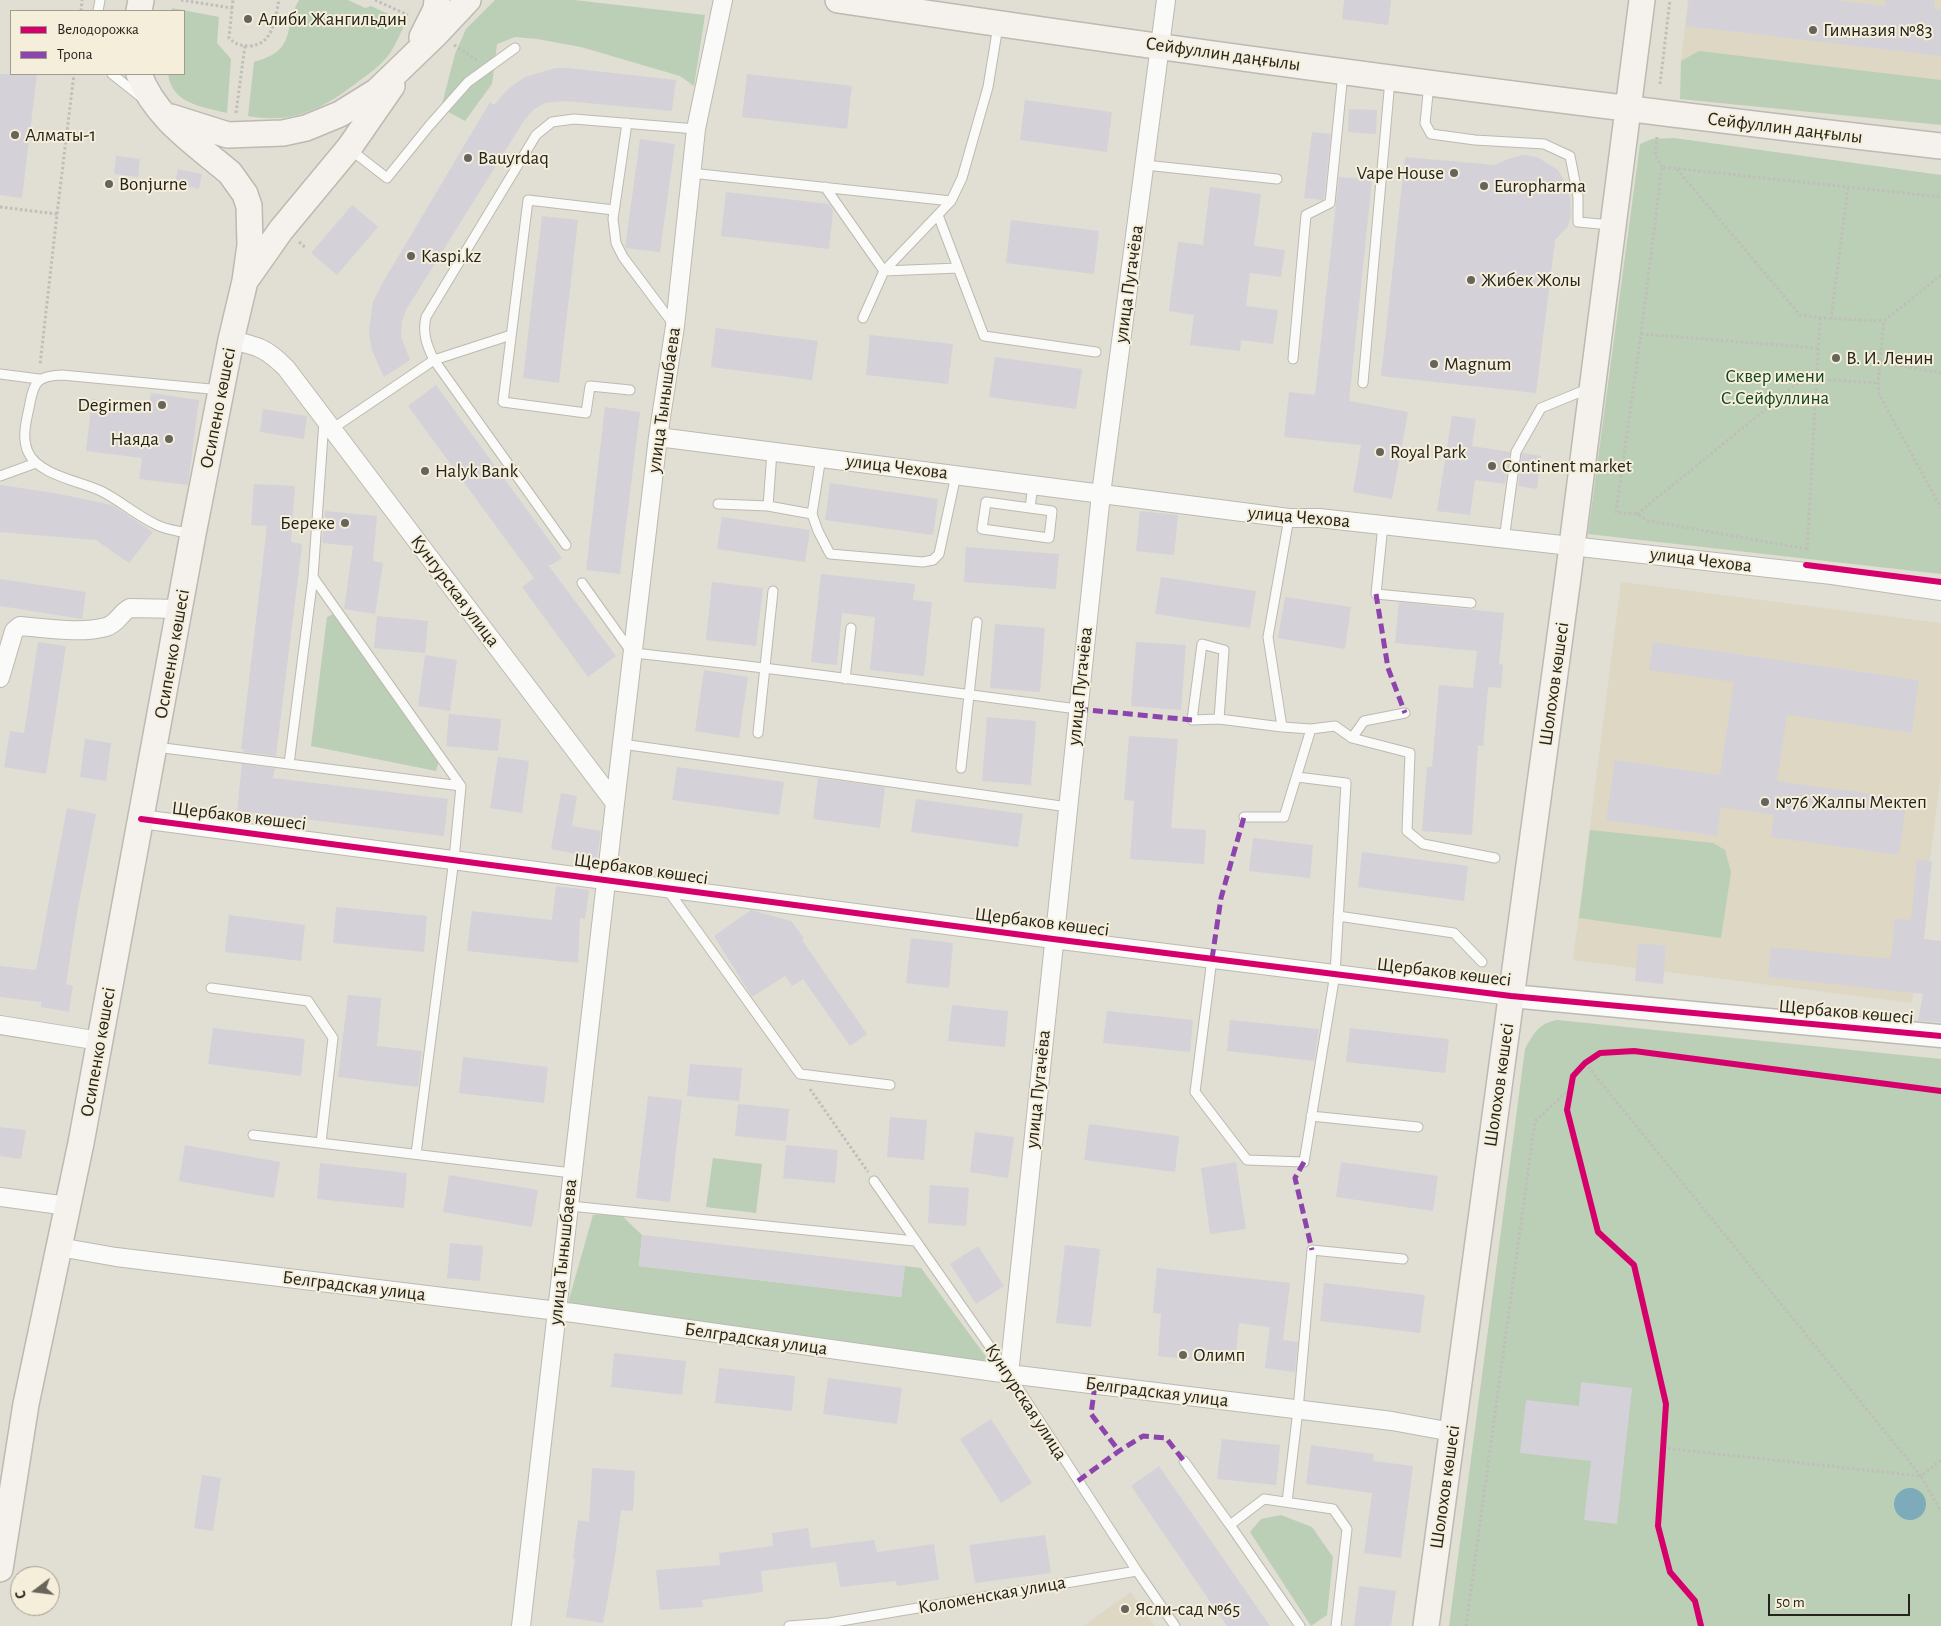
<!DOCTYPE html>
<meta charset="utf-8">
<style>
body{margin:0}
#map{position:relative;width:1941px;height:1626px;overflow:hidden;background:#e1ded3;font-family:"Alegreya Sans",sans-serif}
canvas{display:block}
.legend{position:absolute;left:10px;top:10px;width:175px;height:65px;box-sizing:border-box;background:#f4eeda;border:1px solid #a19d8e;margin:0;padding:6px 9px;list-style:none;font-size:15px;color:#25231b}
.legend li{display:flex;align-items:center;gap:10px;height:25px}
.legend b{width:25px;border:1px solid #a19d8e}
.north{position:absolute;left:10px;top:1566px;width:50px;height:50px;box-sizing:border-box;background:#f4eeda;border:1px solid #a19d8e;border-radius:50%;rotate:255deg;font-size:14px;font-weight:700;line-height:20px;text-align:center;color:#25231b}
.north::after{content:'';display:block;margin:auto;width:18px;height:22px;background:#67645b;clip-path:polygon(50% 0,100% 100%,50% 72%,0 100%)}
.scale{position:absolute;left:1768px;top:1594px;width:142px;height:22px;box-sizing:border-box;border:2px solid #25231b;border-top:0;padding-left:6px;font-size:15px;line-height:18px;white-space:nowrap;color:#25231b;-webkit-text-stroke:4px #f4eeda;paint-order:stroke}
</style>
<div id="map">
<canvas width="1941" height="1626"></canvas>
<ul class="legend">
<li><b style="height:6px;background:#d6006c"></b>Велодорожка</li>
<li><b style="height:6px;background:#8e44ad"></b>Тропа</li>
</ul>
<div class="north">С</div>
<div class="scale">50 m</div>
</div>
<script>
const ctx = document.querySelector('canvas').getContext('2d');
ctx.lineJoin = 'round';
function paint(path, color) {
  ctx.fillStyle = color;
  ctx.fill(path, 'evenodd');
}
function strokePath(path, color, width, dash) {
  ctx.strokeStyle = color;
  ctx.lineWidth = width;
  ctx.lineCap = dash ? 'butt' : 'round';
  ctx.setLineDash(dash || []);
  ctx.stroke(path);
}
function drawText(font, color, halo, rows, align = 'center') {
  ctx.font = font + ' "Alegreya Sans",sans-serif';
  ctx.lineWidth = 4;
  ctx.setLineDash([]);
  ctx.textBaseline = 'middle';
  ctx.strokeStyle = halo;
  ctx.fillStyle = color;
  for (const [text, x, y, turn = 0] of rows) {
    ctx.save();
    ctx.translate(x, y);
    ctx.rotate((+turn || 0) * Math.PI / 180);
    ctx.textAlign = isNaN(turn) ? turn : align;
    if (halo) ctx.strokeText(text, 0, 0);
    ctx.fillText(text, 0, 0);
    ctx.restore();
  }
}
const built = new Path2D(`
 M1688,0H1941V95L1681,61Z
 M1621,582L1941,623V773L1912,1003L1573,960Z
 M1131,1592L1154,1626H1083Z`);
const green = new Path2D(`
 M299,0H348L365,8L371,6L406,22C401,32 396,44 390,53C381,66 367,75 355,84C321,110 292,124 248,116L254,62C298,50 282,30 299,0Z
 M495,0H574L705,15L694,86L680,76L581,47L537,39L515,37L497,44L492,84L465,121L441,108L455,54L466,29Z
 M172,8L219,17L217,43L231,59L227,113C203,107 172,104 168,74H184V11H172Z
 M1699,51L1941,80V125L1680,99L1681,61Z
 M1674,138L1941,175V574L1588,534L1640,144L1652,139Z
 M338,612L440,757L436,771L311,746L327,617Z
 M1590,830L1713,843L1725,850L1731,872L1721,938L1579,918Z
 M1557,1020L1941,1059V1626H1449L1525,1049C1534,1033 1538,1024 1557,1020Z
 M713,1158L762,1164L756,1213L706,1207Z
 M618,1212L642,1235L639,1266L901,1297L905,1266L921,1268L992,1365L568,1303L593,1215Z
 M1281,1515L1312,1527L1333,1557L1327,1615L1311,1626L1250,1532L1261,1519Z`);
const water = new Path2D(`
 M1894 1504a16 16 0 1 1 32 0a16 16 0 1 1-32 0Z`);
const building = new Path2D(`
 M1344,0H1391L1388,25L1342,19Z
 M1689,0H1833L1885,6L1886,0H1935L1934,9L1941,10V56L1686,26Z
 M556,68H568L676,80L672,111L566,101L545,103L534,109L523,122L406,310L402,321L401,337L410,360L384,377L372,351L369,331L373,302L382,284L490,102L494,105L508,89L525,77Z
 M0,74H37L22,198L0,195Z
 M747,74L852,86L847,129L742,117Z
 M1025,100L1112,112L1107,152L1020,140Z
 M1349,109L1377,110L1376,134L1348,132Z
 M1312,132L1331,134L1324,199L1322,200L1304,198Z
 M640,139L675,144L660,252L625,248Z
 M1523,155L1537,157L1558,170L1565,182L1570,197L1571,216L1568,226L1555,240L1536,393L1381,376L1405,157L1495,165L1508,159Z
 M116,156L140,159L138,177L114,174Z
 M178,169L202,174L199,189L175,183Z
 M1339,177L1372,180L1349,401L1408,412L1392,499L1353,492L1361,445L1284,437L1289,392L1315,395Z
 M1210,187L1261,194L1254,246L1285,250L1281,277L1250,273L1246,306L1278,310L1273,344L1241,340L1240,351L1190,345L1194,315L1169,311L1178,242L1203,245Z
 M726,192L829,204L833,210L829,249L721,236Z
 M352,205L378,227L337,275L311,253Z
 M542,216L578,220L559,383L523,378Z
 M1011,220L1099,231L1094,274L1006,263Z
 M716,328L818,341L812,380L711,367Z
 M870,335L953,344L948,384L866,375Z
 M995,357L1082,369L1076,409L989,397Z
 M436,385L562,558L551,565H548L616,656L588,677L522,587L534,578L408,406Z
 M151,393L199,400L188,485L139,479L142,458L86,451L92,399L149,406Z
 M605,407L640,412L620,574L586,570Z
 M263,409L307,416L304,439L260,432Z
 M1452,416L1476,419L1472,446L1510,452L1505,484L1475,480L1470,515L1437,511Z
 M1522,453L1541,456L1537,489L1518,486Z
 M830,483L938,499L933,535L825,520Z
 M254,484L295,486L291,542L302,544L276,756L243,752L244,749H241L267,526L251,525Z
 M0,485L54,493L112,505L153,532L129,563L96,540L0,532Z
 M325,511L377,516L373,561L383,563L375,614L344,609L353,546L322,543Z
 M1140,511L1178,515L1174,555L1136,551Z
 M722,517L810,530L805,562L717,549Z
 M966,547L1059,554L1056,589L964,582Z
 M821,574L915,584L913,600L932,602L924,676L870,670L875,617L842,613L837,665L811,662Z
 M1161,577L1256,591L1250,628L1155,614Z
 M0,579L86,592L82,619L0,606Z
 M712,582L763,588L756,646L706,640Z
 M1285,597L1351,607L1345,649L1278,638Z
 M1399,602L1504,613L1499,664L1503,665L1501,688L1488,687L1483,746L1478,745L1472,835L1422,831L1427,767H1432L1439,685L1473,688L1477,651L1395,643Z
 M377,616L428,621L425,653L374,648Z
 M995,624L1045,628L1040,692L990,688Z
 M38,642L66,646L46,774L4,767L10,731L24,733Z
 M1136,642L1186,645L1181,710L1131,706Z
 M1653,642L1919,680L1912,733L1787,715L1777,781L1907,799L1899,855L1771,837L1774,815L1721,807L1717,836L1606,820L1615,760L1720,775L1734,682L1649,670Z
 M425,655L457,660L450,711L418,706Z
 M704,670L748,677L739,738L695,731Z
 M449,714L501,719L498,751L446,746Z
 M987,717L1036,721L1031,785L982,781Z
 M1129,736L1178,739L1171,828L1206,830L1204,864L1130,859L1134,801L1124,800Z
 M85,739L111,743L106,781L80,777Z
 M498,757L529,761L522,813L490,808Z
 M242,764L275,768L273,778L448,799L444,836L237,811Z
 M677,767L784,782L779,815L672,800Z
 M818,778L885,787L880,828L813,819Z
 M561,793L577,796L572,826L601,831L597,858L551,849Z
 M916,799L1023,814L1018,847L911,832Z
 M67,808L96,814L77,913L66,984L73,986L69,1012L41,1007V1002L0,997V966L36,970Z
 M1253,838L1313,845L1310,878L1249,871Z
 M1362,852L1468,866L1464,901L1358,887Z
 M1917,860L1932,861L1924,939L1941,941V1022L1918,1021L1923,994L1768,977L1771,947L1891,959L1895,918L1911,920Z
 M556,886L589,890L585,919L580,918L578,963L467,951L472,911L552,920Z
 M336,907L427,916L424,952L333,943Z
 M751,910L791,921L804,938L802,940L867,1034L850,1046L803,979L792,986L785,976L752,997L714,936Z
 M229,915L305,925L301,961L225,952Z
 M911,938L953,943L949,988L906,983Z
 M1638,943L1666,946L1663,984L1635,981Z
 M348,995L381,998L377,1046L422,1051L418,1087L338,1077Z
 M952,1005L1008,1011L1005,1047L948,1041Z
 M1107,1011L1193,1020L1190,1052L1103,1043Z
 M1230,1020L1319,1029L1314,1061L1227,1051Z
 M213,1028L305,1039L301,1076L208,1064Z
 M1350,1028L1449,1039L1445,1073L1346,1062Z
 M463,1057L548,1067L544,1103L459,1093Z
 M690,1064L742,1068L739,1101L687,1096Z
 M648,1096L682,1100L670,1202L636,1198Z
 M738,1104L789,1109L786,1141L735,1136Z
 M890,1117L927,1120L924,1160L887,1157Z
 M1089,1124L1179,1136L1175,1172L1084,1160Z
 M0,1127L26,1130L21,1159L0,1156Z
 M975,1132L1014,1137L1008,1178L970,1172Z
 M185,1145L280,1162L274,1198L179,1181Z
 M786,1145L838,1150L835,1183L783,1178Z
 M1236,1162L1246,1229L1210,1234L1201,1168Z
 M1341,1162L1438,1176L1433,1211L1336,1197Z
 M320,1163L407,1173L404,1208L317,1199Z
 M449,1175L538,1190L532,1227L443,1212Z
 M930,1185L969,1188L966,1226L928,1223Z
 M642,1235L905,1266L901,1297L639,1266Z
 M450,1243L483,1246L480,1281L447,1278Z
 M1065,1245L1100,1249L1091,1327L1056,1323Z
 M978,1246L1004,1286L976,1304L950,1264Z
 M1157,1268L1290,1283L1283,1340L1298,1342L1295,1372L1265,1368L1270,1327L1239,1323L1235,1364L1158,1356L1161,1314L1153,1313Z
 M1324,1283L1425,1295L1420,1333L1320,1321Z
 M614,1353L686,1361L682,1395L611,1387Z
 M719,1368L795,1376L792,1411L715,1403Z
 M828,1378L902,1388L897,1424L823,1414Z
 M1581,1382L1632,1388L1617,1524L1584,1520L1591,1461L1520,1453L1526,1400L1579,1406Z
 M991,1419L1032,1483L1001,1503L960,1439Z
 M1222,1439L1280,1445L1276,1485L1217,1479Z
 M1311,1445L1374,1454L1373,1461L1413,1466L1401,1558L1364,1553L1372,1493L1306,1484Z
 M1159,1466L1270,1626H1227L1131,1486Z
 M592,1468L635,1471L633,1511L621,1510L614,1564L603,1623L566,1617L575,1559L573,1558L578,1520L589,1522Z
 M202,1475L221,1478L213,1531L194,1528Z
 M808,1528L811,1548L874,1540L877,1552L934,1544L939,1580L897,1586L896,1581L840,1587L836,1562L761,1571L763,1592L702,1600L703,1607L660,1610L656,1570L720,1565L719,1553L773,1546L772,1533Z
 M1045,1535L1051,1573L975,1583L969,1545Z
 M1359,1586L1396,1591L1391,1626H1354Z`);
const path = new Path2D(`
 M181,0L232,8L229,38C235,44 240,46 250,46C274,44 275,18 279,0
 M375,0L408,15
 M232,8L233,0
 M81,11L82,0
 M454,45L477,60
 M1660,84L1670,0
 M236,113L245,45
 M1657,137L1655,155L1662,167
 M1677,169L1800,315L1820,318L1884,321
 M0,207L57,214L40,365
 M57,214L74,74
 M299,242L306,248
 M1941,275L1884,321L1878,383L1879,394L1941,508
 M1831,319L1848,187
 M1641,334L1817,348
 M1880,362L1941,373
 M1637,514L1804,378L1878,383
 M1807,549L1649,521L1637,514L1616,512L1641,334L1662,167L1941,197
 M1807,550L1820,318
 M1585,1063L1921,1476L1941,1460
 M810,1089L868,1172
 M1663,1448L1921,1476L1941,1512
 M1466,1626L1535,1121L1571,1088`);
const service = new Path2D(`
 M98,11L100,0
 M112,74L141,97
 M1429,84L1425,123L1431,134L1475,140L1544,144L1570,156L1578,197V222L1611,225
 M627,123L613,219L616,243L623,257L674,325
 M351,150L387,178L429,126L468,82L515,48
 M1145,165L1277,179
 M691,173L951,201
 M825,187L884,271L958,268
 M614,210L528,200L503,402L586,413L590,386L630,390
 M938,215L984,336L1096,352
 M863,318L884,271L951,201L962,178L988,87L998,26
 M1293,359L1306,215L1330,203L1343,73
 M0,374L39,379
 M1363,383L1390,80
 M332,429L434,360L511,335
 M0,476L36,463
 M718,504L768,506L812,514L818,531L830,554L923,562L933,560L939,554L956,475
 M768,506L772,452
 M1030,508L986,502L982,529L1049,538L1052,511L1030,508L1033,485
 M812,514L821,457
 M1383,525L1376,594L1471,603
 M190,534C180,531 167,530 157,525C137,516 121,501 101,491C80,481 38,475 28,452C21,436 27,419 30,403C34,381 38,376 62,375L221,390
 M1504,540L1516,452L1541,408L1590,388
 M566,545L434,360C427,346 422,333 426,317L536,135L552,122L574,119L696,129
 M313,577L461,786L454,859L416,1154
 M582,583L632,653C781,668 929,690 1078,709
 M845,679L851,628
 M1219,719L1224,650L1202,644L1192,720L1219,719L1282,727L1268,637L1289,518
 M1282,727L1311,729L1335,726L1352,738L1364,721L1405,713
 M758,733L773,591
 M1352,738L1410,753L1407,831L1423,844L1495,858
 M622,744L1068,807
 M156,747L461,786
 M289,764L313,577L324,421
 M961,768L977,622
 M1244,817H1284L1311,729
 M667,889L800,1074L890,1085
 M1338,916L1454,933L1482,962
 M1212,959L1195,1092L1247,1160L1304,1162L1335,974L1346,783L1297,777
 M211,988L308,1001L333,1038L321,1143
 M1311,1116L1418,1127
 M253,1135L572,1173
 M874,1181L1009,1374L1137,1571L1175,1626
 M570,1206L915,1241
 M1184,1461L1230,1525
 M1287,1502L1298,1410L1312,1250L1403,1259
 M789,1626L829,1623L1137,1571
 M1300,1626L1230,1525L1264,1499L1333,1509L1347,1529L1336,1626`);
const minor = new Path2D(`
 M231,340C258,346 266,348 286,368L615,803L521,1626
 M658,437L1289,518H1319L1832,575L1941,591
 M0,678L14,631L20,626C47,628 80,634 106,627C117,624 121,612 130,608L180,609
 M615,803L658,437L675,326L696,129L723,0
 M141,819L1053,939L1511,996
 M0,1025L100,1041
 M0,1197L68,1206
 M59,1247L116,1257L574,1313L1009,1374L1392,1421L1452,1432
 M1009,1374L1101,494L1166,0`);
const tertiary = new Path2D(`
 M1511,996L1941,1036`);
const secondary = new Path2D(`
 M838,0C1205,55 1573,104 1941,146
 M139,11L141,0
 M422,37L436,9L437,0
 M171,117L228,135L283,133L306,128L340,114L377,91L436,34L468,0
 M248,277L281,230L349,148L392,86
 M0,1569L26,1404L81,1143L193,534L231,340L245,281L250,245L249,206L245,194L230,173C196,144 154,117 139,74
 M1426,1626L1568,577L1642,0`);
const quiet = new Path2D(`
 M1376,594L1388,668L1405,713
 M1078,709L1192,720
 M1212,959L1221,898L1244,817
 M1304,1162L1295,1178L1312,1250
 M1095,1385L1091,1414L1119,1451
 M1078,1481L1119,1451L1143,1436L1166,1438L1184,1461`);
const cycleway = new Path2D(`
 M1806,565L1941,582
 M141,819L1053,939L1511,996L1941,1036
 M1701,1626L1695,1601L1670,1572L1658,1526L1666,1404L1634,1265L1598,1232L1567,1110L1573,1076L1585,1063L1600,1053L1634,1051L1941,1091`);
const markers = [
 [248,19,5,"#67645b"],
 [1813,30,5,"#67645b"],
 [15,135,5,"#67645b"],
 [468,158,5,"#67645b"],
 [1454,173,5,"#67645b"],
 [109,184,5,"#67645b"],
 [1484,186,5,"#67645b"],
 [411,256,5,"#67645b"],
 [1471,280,5,"#67645b"],
 [1836,358,5,"#67645b"],
 [1434,364,5,"#67645b"],
 [162,405,5,"#67645b"],
 [169,439,5,"#67645b"],
 [1380,452,5,"#67645b"],
 [1492,466,5,"#67645b"],
 [425,471,5,"#67645b"],
 [345,523,5,"#67645b"],
 [1765,802,5,"#67645b"],
 [1183,1355,5,"#67645b"],
 [1125,1609,5,"#67645b"]
];
const poiNames = [
 ["Алиби Жангильдин",258,19],
 ["Гимназия №83",1823,30],
 ["Алматы-1",25,135],
 ["Bauyrdaq",478,158],
 ["Vape House",1444,173,"right"],
 ["Bonjurne",119,184],
 ["Europharma",1494,186],
 ["Kaspi.kz",421,256],
 ["Жибек Жолы",1481,280],
 ["В. И. Ленин",1846,358],
 ["Magnum",1444,364],
 ["Degirmen",152,405,"right"],
 ["Наяда",159,439,"right"],
 ["Royal Park",1390,452],
 ["Continent market",1502,466],
 ["Halyk Bank",435,471],
 ["Береке",335,523,"right"],
 ["№76 Жалпы Мектеп",1775,802],
 ["Олимп",1193,1355],
 ["Ясли-сад №65",1135,1609]
];
const streetNames = [
 ["Сейфуллин даңғылы",1223,54,8],
 ["Сейфуллин даңғылы",1785,128,7],
 ["улица Пугачёва",1129,284,-82],
 ["улица Тынышбаева",664,400,-82],
 ["Осипено көшесі",218,408,-79],
 ["улица Чехова",897,467,7],
 ["улица Чехова",1299,517,5],
 ["улица Чехова",1701,560,7],
 ["Кунгурская улица",455,591,53],
 ["Осипенко көшесі",172,654,-80],
 ["Шолохов көшесі",1554,684,-82],
 ["улица Пугачёва",1080,686,-84],
 ["Щербаков көшесі",239,816,7],
 ["Щербаков көшесі",641,869,8],
 ["Щербаков көшесі",1042,922,7],
 ["Щербаков көшесі",1444,972,7],
 ["Щербаков көшесі",1846,1012,5],
 ["Осипенко көшесі",98,1052,-80],
 ["Шолохов көшесі",1499,1085,-82],
 ["улица Пугачёва",1038,1089,-84],
 ["улица Тынышбаева",563,1252,-84],
 ["Белградская улица",354,1286,7],
 ["Белградская улица",756,1339,8],
 ["Белградская улица",1157,1392,7],
 ["Кунгурская улица",1026,1402,57],
 ["Шолохов көшесі",1445,1487,-82],
 ["Коломенская улица",992,1595,-10]
];
const parkNames = [
 ["Сквер имени",1775,376],
 ["С.Сейфуллина",1775,398]
];
paint(built, '#ddd7c4');
paint(green, '#bacfb6');
paint(water, '#7dabb9');
paint(building, '#d4d2d8');
strokePath(service, '#bcbab1', 11);
strokePath(minor, '#bcbab1', 20);
strokePath(tertiary, '#bcbab1', 25);
strokePath(secondary, '#bcbab1', 28);
strokePath(path, '#c0beba', 3, [2.5, 2.5]);
strokePath(service, '#fafaf8', 9);
strokePath(minor, '#fafaf8', 18);
strokePath(tertiary, '#fafaf8', 22);
strokePath(secondary, '#f5f2ee', 25);
strokePath(quiet, '#8e44ad', 5, [10, 5]);
strokePath(cycleway, '#d6006c', 6);
for (const [x, y, r, color] of markers) {
  const dot = new Path2D();
  dot.arc(x, y, r, 0, 2 * Math.PI);
  ctx.fillStyle = color;
  ctx.fill(dot);
  strokePath(dot, '#f4eeda', 2);
}
drawText('19px', '#25231b', '#f4eeda', poiNames, 'left');
drawText('19px', '#25231b', '#f4eeda', streetNames);
drawText('19px', '#11451d', '#f4eeda', parkNames);
</script>
